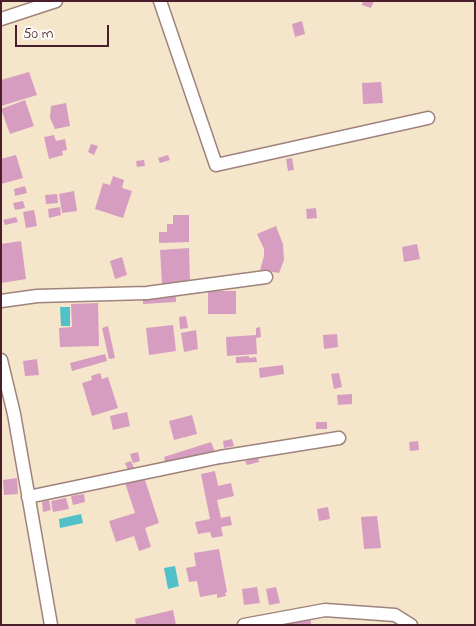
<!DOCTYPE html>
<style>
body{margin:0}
#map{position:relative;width:476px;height:626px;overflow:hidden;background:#f4e5cb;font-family:"Indie Flower",sans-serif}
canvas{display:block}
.frame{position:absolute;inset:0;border:2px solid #4a1f2b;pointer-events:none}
.scale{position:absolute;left:15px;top:25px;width:94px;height:22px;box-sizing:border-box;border:2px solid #4a1f2b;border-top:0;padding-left:6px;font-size:15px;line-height:18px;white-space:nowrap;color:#4a1f2b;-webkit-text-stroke:4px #fdfcf7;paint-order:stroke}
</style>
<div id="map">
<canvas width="476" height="626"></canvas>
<div class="frame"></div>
<div class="scale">50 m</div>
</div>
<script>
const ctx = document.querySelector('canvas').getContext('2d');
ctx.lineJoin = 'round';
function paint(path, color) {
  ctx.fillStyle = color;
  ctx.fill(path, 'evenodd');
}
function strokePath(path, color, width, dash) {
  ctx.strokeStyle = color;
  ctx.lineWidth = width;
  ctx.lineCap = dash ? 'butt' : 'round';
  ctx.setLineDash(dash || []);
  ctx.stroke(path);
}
const water = new Path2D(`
 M60,307H70V326H61Z
 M81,514L83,523L60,528L59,519Z
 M175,566L179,586L168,589L164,568Z`);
const building = new Path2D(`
 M363,1H374L371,8L362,5Z
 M302,21L305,34L295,37L292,24Z
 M29,72L37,95L1,106V80Z
 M381,82L383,103L363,104L362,83Z
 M25,100L34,126L10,134L1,109Z
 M66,103L70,126L55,129L50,118L51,106Z
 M54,135L56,141L65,139L67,150L62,151L63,155L49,159L44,137Z
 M91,144L98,146L94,155L88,152Z
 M16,155L23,178L1,184V159Z
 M168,155L170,160L160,163L158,158Z
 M292,158L294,170L288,171L286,159Z
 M144,160L145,166L137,167L136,161Z
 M113,176L124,180L122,188L132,191L123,218L95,209L103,183L110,185Z
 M25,186L27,193L15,196L14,189Z
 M74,191L77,211L62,213L59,194Z
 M57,194L58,203L46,204L45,195Z
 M23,201L25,208L15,210L13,203Z
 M60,207L61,215L49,218L48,209Z
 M316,208L317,218L307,219L306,209Z
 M34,210L37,226L26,228L23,212Z
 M173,215H189V242L159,243V232H167V224H173Z
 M16,217L18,222L5,225L3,220Z
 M276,226L283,244L284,260L279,273L260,270L264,256V249L257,234Z
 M21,241L26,279L1,283V244Z
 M417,244L420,259L404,262L402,247Z
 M189,248L190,282L162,284L160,250Z
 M122,257L127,275L115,279L110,261Z
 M208,291H236V314H208Z
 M176,296V302L143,304V298Z
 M98,303L99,346L60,347L59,328L72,327L71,304Z
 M186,316L188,328L180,329L179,317Z
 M173,325L176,351L149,355L146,328Z
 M108,326L115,358L109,359L102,328Z
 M260,327L261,337L256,338L257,354L227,356L226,337L256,335V328Z
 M196,330L198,349L184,352L181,333Z
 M337,334L338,347L324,349L323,335Z
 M105,354L107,361L72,371L70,363Z
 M249,356V358L256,357L257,362L236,363V357Z
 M37,359L39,375L25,376L23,361Z
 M283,365L284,374L260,378L259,368Z
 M100,373L102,379L108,377L118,408L92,416L82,383L92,380L91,376Z
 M339,373L342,387L334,389L331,374Z
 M352,394V404L338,405L337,395Z
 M127,412L130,426L113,430L110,416Z
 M192,415L197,434L174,440L169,421Z
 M316,422H327V429H316Z
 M232,439L234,446L224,448L223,441Z
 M418,441L419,450L410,451L409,442Z
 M211,442L215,452L165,462L164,457Z
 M138,452L140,461L133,463L130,454Z
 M258,458L259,462L247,465L245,461Z
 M131,461L134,468L128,470L125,463Z
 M215,471L218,486L231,483L234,496L217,500L221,518L230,516L232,525L221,527L223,536L212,538L210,532L198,534L195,522L210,519L201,474Z
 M144,477L159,523L145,528L151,547L139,551L134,536L116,542L109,521L135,513L125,483Z
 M17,478L18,494L4,495L3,480Z
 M84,494L85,502L73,505L71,496Z
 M66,498L69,509L53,512L51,501Z
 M49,500L51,510L43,512L42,502Z
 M328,507L330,519L319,521L317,509Z
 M377,516L381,548L364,549L361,517Z
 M219,549L227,592L225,593L226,596L217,598V594L200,597L197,581L189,582L186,568L196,566L194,553Z
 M257,587L260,603L244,605L242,589Z
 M276,587L280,603L269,605L266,589Z
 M173,610L176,625H136L135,619Z
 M311,620V625H277V623Z`);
const minor = new Path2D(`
 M160,1L216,165L428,118
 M1,19L56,1
 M1,301L37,296L147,293L266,277
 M1,360L14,414L51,625
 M28,497L220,457L339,438
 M244,625L325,610L395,615L411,625`);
paint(water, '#52c0c8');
paint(building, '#d79dc0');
strokePath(minor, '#9f827b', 15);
strokePath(minor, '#fff', 12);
</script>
